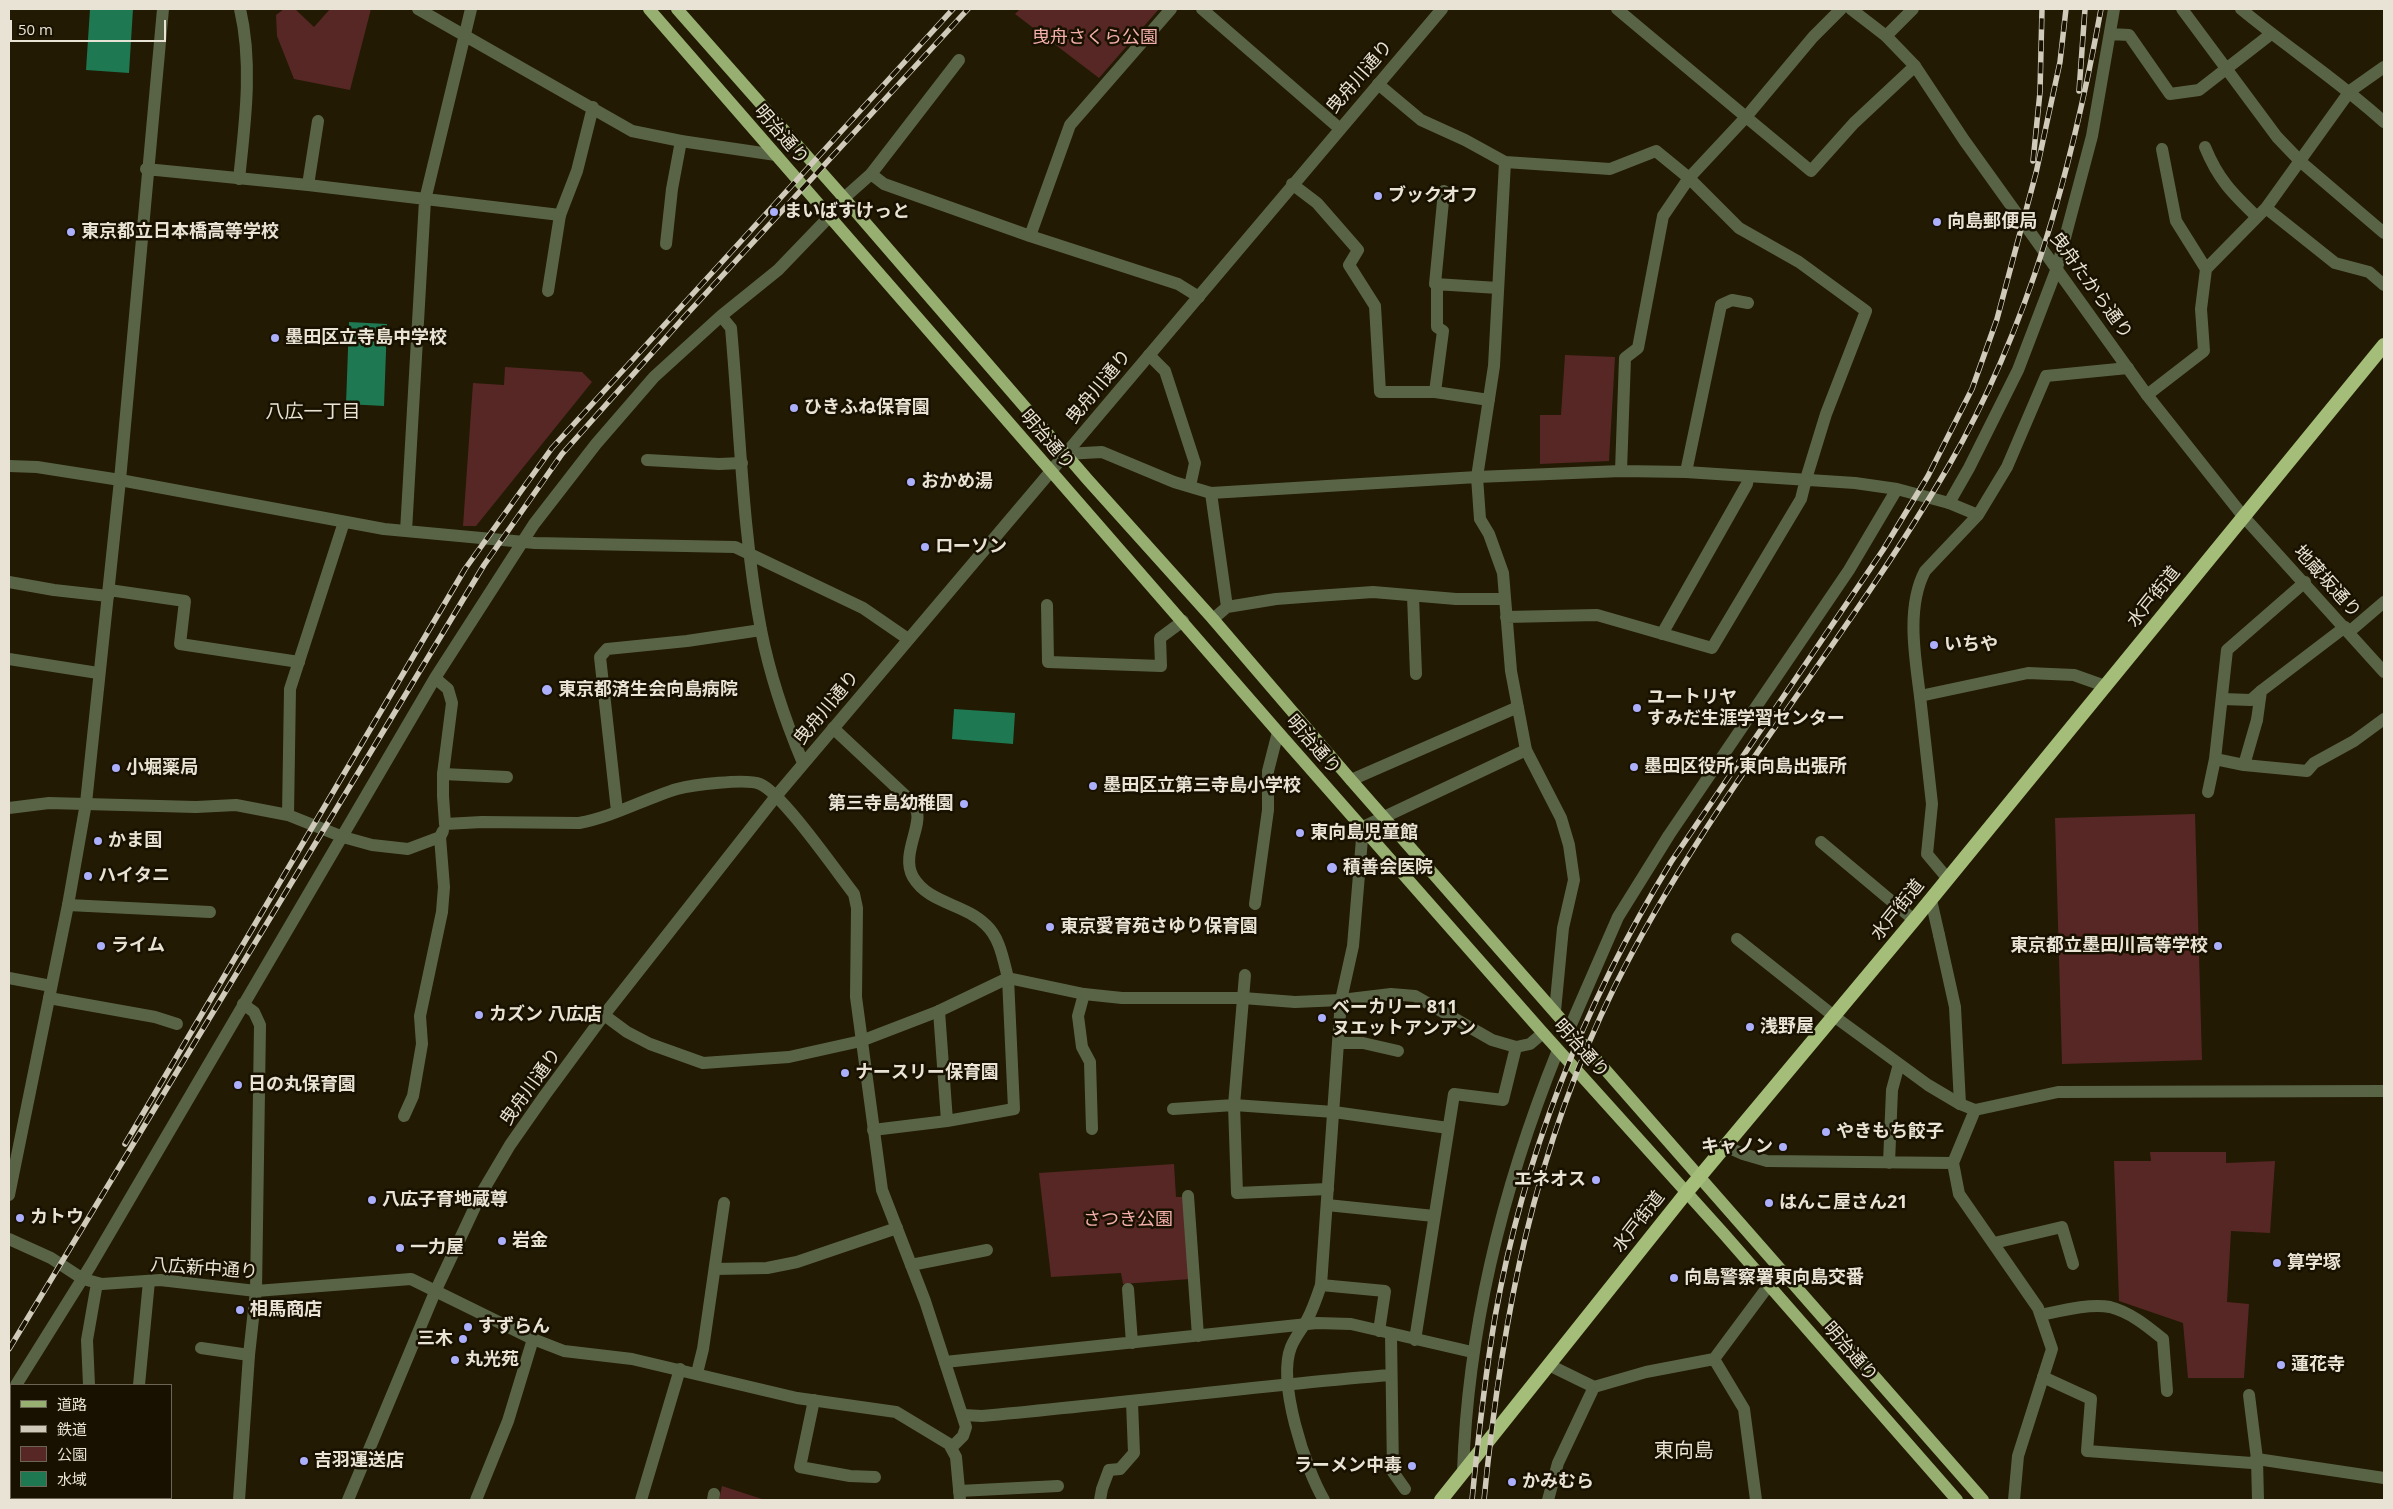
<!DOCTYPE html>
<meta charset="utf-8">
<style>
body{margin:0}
#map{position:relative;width:2393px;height:1509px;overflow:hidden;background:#221a02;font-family:"Open Sans","Noto Sans JP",sans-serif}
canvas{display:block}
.frame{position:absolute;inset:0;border:10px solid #e8e3d4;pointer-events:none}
.legend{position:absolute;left:10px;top:1384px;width:162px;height:115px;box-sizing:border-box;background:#191100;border:1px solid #6c6555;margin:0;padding:6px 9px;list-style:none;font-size:15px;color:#e8e3d4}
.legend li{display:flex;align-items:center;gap:10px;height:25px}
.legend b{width:25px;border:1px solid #6c6555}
.scale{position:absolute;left:10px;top:20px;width:156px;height:22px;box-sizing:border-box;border:2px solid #e8e3d4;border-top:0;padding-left:6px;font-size:15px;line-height:18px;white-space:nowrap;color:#e8e3d4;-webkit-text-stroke:4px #191100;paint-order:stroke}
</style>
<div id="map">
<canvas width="2393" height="1509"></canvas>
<div class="frame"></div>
<ul class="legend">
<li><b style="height:6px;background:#97af71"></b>道路</li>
<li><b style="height:6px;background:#cfcaba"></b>鉄道</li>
<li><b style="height:14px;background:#572725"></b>公園</li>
<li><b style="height:14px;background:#1e7851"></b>水域</li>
</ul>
<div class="scale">50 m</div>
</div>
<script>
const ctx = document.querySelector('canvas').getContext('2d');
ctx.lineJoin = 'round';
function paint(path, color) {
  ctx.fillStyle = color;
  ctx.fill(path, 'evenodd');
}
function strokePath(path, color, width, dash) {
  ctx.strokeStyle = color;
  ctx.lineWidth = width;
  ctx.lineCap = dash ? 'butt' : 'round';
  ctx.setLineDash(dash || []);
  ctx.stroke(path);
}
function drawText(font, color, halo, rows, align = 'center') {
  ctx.font = font + ' "Open Sans","Noto Sans JP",sans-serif';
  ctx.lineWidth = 5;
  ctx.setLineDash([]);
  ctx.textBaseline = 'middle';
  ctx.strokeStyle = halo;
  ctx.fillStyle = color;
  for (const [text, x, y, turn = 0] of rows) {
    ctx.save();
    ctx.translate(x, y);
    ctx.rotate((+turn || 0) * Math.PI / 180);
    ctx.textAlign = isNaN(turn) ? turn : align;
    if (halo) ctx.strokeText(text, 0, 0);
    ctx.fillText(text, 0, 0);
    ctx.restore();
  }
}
const green = new Path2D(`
 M284,9H295L314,27L330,9H371L350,90L294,79L277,36L276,15Z
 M1020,9H1159L1099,78L1015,14Z
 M1565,355L1615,357L1609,461L1540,464V415H1561Z
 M505,367L582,372L592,382L476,526H463L473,383L504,385Z
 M2195,814L2202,1060L2062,1064L2055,818Z
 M2150,1152H2226V1163L2275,1161L2270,1233L2231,1231L2227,1302L2249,1304L2244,1378H2188L2183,1323L2119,1301L2114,1161H2151Z
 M1174,1164L1176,1197H1185L1190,1279L1123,1284L1121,1273L1051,1277L1039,1173Z
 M722,1486L765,1500H719Z`);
const water = new Path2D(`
 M90,9H133L129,73L86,70Z
 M349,322L387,324L384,406L346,404Z
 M954,709L1015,713L1013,744L952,739Z`);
const service = new Path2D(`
 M465,34L471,9
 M871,174L959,60
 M1689,178L1739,228L1799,262L1866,311L1826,414L1806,479
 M239,179C245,123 253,64 240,9
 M1292,184L1317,203L1358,250L1349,265L1375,306L1380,392H1435L1489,400
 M308,185L318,121
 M1444,191L1435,284L1498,288
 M666,244L672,189L681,141
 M548,291L560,215
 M1149,355L1165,371L1195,463L1190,486
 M1435,392L1443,331L1437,327V284
 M647,460L719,464L742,463
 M1477,477L1494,366L1505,162
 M1211,493L1227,607
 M1949,503L1978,515
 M9,582L54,590L108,596
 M109,590L185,601L180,644L299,662
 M1413,596L1416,674
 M1047,605L1048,662L1161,666L1160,638L1183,621
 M1213,619L1227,607L1276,599L1316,596L1373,592L1456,599H1504
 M9,659L98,673
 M2105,686L2074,675L2028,673L1920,696C1915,657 1906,607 1925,571L1978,515L2007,467L2046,376L2128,368
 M443,774L507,777
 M9,808L49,803L196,807
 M617,811L600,657L607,649L687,641L761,630
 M1363,827L1526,750
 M343,837L372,845L408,849L440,837L443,831
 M1821,842L1914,920
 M1255,904L1268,810V771L1278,732
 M68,905L210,912
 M1939,935L1955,1007L1960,1104
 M1737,939L1835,1017
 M1245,975L1234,1105L1237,1193L1328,1189
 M1084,994L1078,1016L1082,1047L1090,1062L1092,1129
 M49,998L155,1017L177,1024
 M939,1011L947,1121
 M1339,1043H1363L1398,1051
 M1173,1109L1234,1105L1334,1112L1448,1128
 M404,1116L413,1096L422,1044L420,1016L442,912L444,887L440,837
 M873,1130L947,1121L1014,1109L1008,978
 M1188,1196L1198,1336
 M1327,1205L1434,1216
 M1994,1243L2062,1227L2073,1264
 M911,1265L987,1250
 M715,1269L767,1268L797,1262L897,1228
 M1321,1285L1385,1291L1379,1331
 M1128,1289L1132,1343
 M2041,1315C2060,1311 2090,1303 2110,1307C2130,1312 2147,1326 2163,1339L2167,1391
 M1391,1334L1393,1472L1405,1489
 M1415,1340L1454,1094L1503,1100L1516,1047
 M201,1348L249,1355
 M1714,1359L1744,1409L1756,1500
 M945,1362L1317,1323L1351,1324L1472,1352
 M1549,1365L1594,1387L1646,1372L1714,1359L1769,1285
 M697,1373L703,1349L724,1203
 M2043,1377L2091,1399L2087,1451L2252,1463L2257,1459L2384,1478
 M139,1385L149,1281
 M2249,1395L2257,1459
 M814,1400L800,1467L850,1476L875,1477
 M963,1415L982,1416C1118,1404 1254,1386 1390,1375
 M959,1491L1058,1486
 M128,1498V1500
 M476,1500L508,1421L533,1339
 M641,1500L680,1369
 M713,1500L714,1494
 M1100,1500L1102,1489L1109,1470L1120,1469L1134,1453L1132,1402
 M1548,1500L1558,1463L1594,1387`);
const pedestrian = new Path2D(`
 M2222,699L2251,700L2261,691
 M2215,759L2244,765L2307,771L2314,763L2354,741L2384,719
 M2244,765L2257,720
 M2208,792L2215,759L2227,650L2305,582`);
const minor = new Path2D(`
 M418,9L632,131L681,141L776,155
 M1202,9L1339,128
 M1617,9L1746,117L1689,178L1663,216L1638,348L1625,358L1621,471
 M1841,9L1813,37L1746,117L1811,171L1854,123L1915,66
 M2182,9L2277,137L2301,162L2384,233
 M2241,9C2288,48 2339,81 2384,122
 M2110,34L2129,35L2170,94L2199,90L2271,34
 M1886,36L1913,9
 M1378,84L1421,120L1465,140L1505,162L1610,169L1656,151L1689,178
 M2205,147C2218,179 2232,193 2257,217
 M2162,149L2176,221L2206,269
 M146,169L308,185L560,215L577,171L593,107
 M844,198L871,174L884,184L1030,236L1178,284L1199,297
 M2266,208L2335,263L2369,272L2384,285
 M1030,236L1070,125L1171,9
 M2147,395L2204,351L2201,309L2206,269L2266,208L2350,91L2384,67
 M1065,454L1102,452L1174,482L1211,493L1477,477L1621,471L1686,472L1855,483L1897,489L1949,503L1969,468L2018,370L2057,268L2092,136L2114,9
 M9,466L37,467L120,480L384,529L535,543L735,547L863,608L908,639
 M1686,472L1721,305L1732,300L1748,303
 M1477,477L1480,519L1489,534L1503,573L1511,671L1526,750L1561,818L1569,845L1574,880L1563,928L1555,1011
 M406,531L425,200L465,34
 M1506,617L1597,615L1712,648L1801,499L1806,479
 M2349,632L2384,602
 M1662,634L1747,484L1748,477
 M435,678L448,689L452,703L443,774V796L445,824L482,822L579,823C613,817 644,799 677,789C692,785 746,778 760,784C782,793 836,871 854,894L857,908L856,997L882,1190L925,1301L966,1427L963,1436L951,1448
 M1920,696L1932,804L1927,854L1948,879
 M2257,720L2261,691L2345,627
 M833,728L912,802C914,805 916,809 917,812C921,828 901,856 913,877C929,904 964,903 986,925C1000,938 1003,959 1008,978
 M803,763C785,720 770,676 761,630C742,530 740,428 731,328L721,316L778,270L829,217
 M1351,780L1518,707
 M196,807L236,805L288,815L343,837
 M288,815L290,689L344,522
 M1931,900L1939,935
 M9,978L51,986
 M604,1015L627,1032L650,1044L703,1063L789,1057L861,1041L939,1011L1008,978L1084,994L1122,998H1243L1295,1002L1341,1000L1391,994L1415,996L1492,1040L1516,1047L1530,1044L1543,1033
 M1835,1017L1928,1085L1960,1104L1975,1110L2058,1092L2384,1091
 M1570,1027L1618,917L1669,835L1849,570L1897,489
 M1975,1110L1953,1163L1959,1194L2038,1308L2052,1349L2018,1456L2014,1500
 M1725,1146L1743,1154L1767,1161L1953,1163
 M1889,1163L1892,1090L1899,1064
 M9,1195L68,905L86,803L120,480L163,9
 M9,1239L51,1258L83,1279L102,1284L160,1280L256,1291L411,1279L533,1339L564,1351L632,1359L797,1398L896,1412L949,1444L956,1457L960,1500
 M16,1385L91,1265L435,678L534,524L596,444L654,377L721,316
 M89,1385L87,1340L97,1283
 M9,1397L11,1393
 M2257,1459L2258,1500
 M1463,1472C1468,1325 1503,1186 1558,1050
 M38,1500V1498
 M239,1500L249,1355L256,1291L260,1025L254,1012L243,1004
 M1324,1500C1305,1468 1277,1382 1291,1347C1295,1337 1302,1329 1307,1320C1313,1309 1317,1297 1321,1285L1341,1000L1353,946L1363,827`);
const tertiary = new Path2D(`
 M1851,9L1886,36L1915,66L1964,140L2147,395L2243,516L2384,672
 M348,1500L435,1292L481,1194L510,1145L545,1095L604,1015L777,795L1442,9`);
const primary = new Path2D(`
 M649,9L1278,732L1543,1033L1724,1234L1957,1500
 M677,9L844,198L1088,480L1213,619L1351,780L1983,1500`);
const trunk = new Path2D(`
 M1441,1500L1686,1193L1914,920L2384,345`);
const rail = new Path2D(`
 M2079,91L2085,9
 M2033,161L2040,92L2042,9
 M125,1144L465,569L552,448L953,9
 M9,1349L484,565L562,454L687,314L968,9
 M1472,1500C1478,1439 1485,1377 1495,1317C1524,1154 1585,1002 1671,862L1883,550L1928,476L1972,389L1997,319L2036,173L2060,62L2066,9
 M1484,1500C1502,1317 1533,1152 1615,986C1707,801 1845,644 1948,467C2030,326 2072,168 2101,9`);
const markers = [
 [1378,196,5,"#acaffb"],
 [774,212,5,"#acaffb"],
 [1937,222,5,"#acaffb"],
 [71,232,5,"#acaffb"],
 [275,338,5,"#acaffb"],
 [794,408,5,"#acaffb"],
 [911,482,5,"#acaffb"],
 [925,547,5,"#acaffb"],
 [1934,645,5,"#acaffb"],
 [547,690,6,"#acaffb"],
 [1637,708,5,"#acaffb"],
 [1634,767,5,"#acaffb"],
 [116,768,5,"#acaffb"],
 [1093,786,5,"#acaffb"],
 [964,804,5,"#acaffb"],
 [1300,833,5,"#acaffb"],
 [98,841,5,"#acaffb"],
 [1332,868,6,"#acaffb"],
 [88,876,5,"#acaffb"],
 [1050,927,5,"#acaffb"],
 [101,946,5,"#acaffb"],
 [2218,946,5,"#acaffb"],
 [479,1015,5,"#acaffb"],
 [1322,1018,5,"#acaffb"],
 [1750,1027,5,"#acaffb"],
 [845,1073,5,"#acaffb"],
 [238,1085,5,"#acaffb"],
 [1826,1132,5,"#acaffb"],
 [1783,1147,5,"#acaffb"],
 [1596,1180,5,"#acaffb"],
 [372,1200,5,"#acaffb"],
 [1769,1203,5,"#acaffb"],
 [20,1218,5,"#acaffb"],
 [502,1241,5,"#acaffb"],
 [400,1248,5,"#acaffb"],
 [2277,1263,5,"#acaffb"],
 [1674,1278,5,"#acaffb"],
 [240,1310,5,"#acaffb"],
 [468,1327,5,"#acaffb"],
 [463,1339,5,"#acaffb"],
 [455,1360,5,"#acaffb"],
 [2281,1365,5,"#acaffb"],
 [304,1461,5,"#acaffb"],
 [1412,1466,5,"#acaffb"],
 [1512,1482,5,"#acaffb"]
];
const parkNames = [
 ["曳舟さくら公園",1095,38],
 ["さつき公園",1128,1220]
];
const streetNames = [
 ["曳舟川通り",1360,77,-49],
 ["明治通り",781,135,49],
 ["曳舟たから通り",2091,286,54],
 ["曳舟川通り",1099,387,-50],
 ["明治通り",1047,440,49],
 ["地蔵坂通り",2327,582,48],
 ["水戸街道",2154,597,-51],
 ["曳舟川通り",827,708,-50],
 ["明治通り",1313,745,49],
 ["水戸街道",1898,910,-51],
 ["明治通り",1581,1049,48],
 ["曳舟川通り",531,1087,-54],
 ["水戸街道",1639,1222,-52],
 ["八広新中通り",204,1269,4],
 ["明治通り",1850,1352,49]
];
const poiNames = [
 ["ブックオフ",1388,196],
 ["まいばすけっと",784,212],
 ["向島郵便局",1947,222],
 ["東京都立日本橋高等学校",81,232],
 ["墨田区立寺島中学校",285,338],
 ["ひきふね保育園",804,408],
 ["おかめ湯",921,482],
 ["ローソン",935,547],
 ["いちや",1944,645],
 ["東京都済生会向島病院",558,690],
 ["ユートリヤ",1647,698],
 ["すみだ生涯学習センター",1647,719],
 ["墨田区役所 東向島出張所",1644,767],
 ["小堀薬局",126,768],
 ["墨田区立第三寺島小学校",1103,786],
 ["第三寺島幼稚園",954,804,"right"],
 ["東向島児童館",1310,833],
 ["かま国",108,841],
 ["積善会医院",1343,868],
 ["ハイタニ",98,876],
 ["東京愛育苑さゆり保育園",1060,927],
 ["ライム",111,946],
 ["東京都立墨田川高等学校",2208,946,"right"],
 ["ベーカリー 811",1332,1008],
 ["ヌエットアンアン",1332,1029],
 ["カズン 八広店",489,1015],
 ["浅野屋",1760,1027],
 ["ナースリー保育園",855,1073],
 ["日の丸保育園",248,1085],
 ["やきもち餃子",1836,1132],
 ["キャノン",1773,1147,"right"],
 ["エネオス",1586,1180,"right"],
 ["八広子育地蔵尊",382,1200],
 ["はんこ屋さん21",1779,1203],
 ["カトウ",30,1218],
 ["岩金",512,1241],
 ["一力屋",410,1248],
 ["算学塚",2287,1263],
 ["向島警察署東向島交番",1684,1278],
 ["相馬商店",250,1310],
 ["すずらん",478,1327],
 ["三木",453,1339,"right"],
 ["丸光苑",465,1360],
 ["蓮花寺",2291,1365],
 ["吉羽運送店",314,1461],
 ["ラーメン中毒",1402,1466,"right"],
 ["かみむら",1522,1482]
];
const neighbourhoodNames = [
 ["八広一丁目",313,413]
];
const quarterNames = [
 ["東向島",1684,1451]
];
paint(green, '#572725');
paint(water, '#1e7851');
strokePath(service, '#596447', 12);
strokePath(pedestrian, '#596447', 12);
strokePath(minor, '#596447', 12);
strokePath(tertiary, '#596447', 12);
strokePath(primary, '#97af71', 12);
strokePath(trunk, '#a4be79', 14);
strokePath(rail, '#cfcaba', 5.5);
strokePath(rail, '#191100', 4, [11]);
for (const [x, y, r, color] of markers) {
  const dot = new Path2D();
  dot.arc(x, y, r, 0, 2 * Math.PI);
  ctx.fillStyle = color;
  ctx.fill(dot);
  strokePath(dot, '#191100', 2);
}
drawText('18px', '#f4afaa', '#191100', parkNames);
drawText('18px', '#e8e3d4', '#191100', streetNames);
drawText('bold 18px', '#e8e3d4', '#191100', poiNames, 'left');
drawText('19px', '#e8e3d4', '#191100', neighbourhoodNames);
drawText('20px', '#e8e3d4', '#191100', quarterNames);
</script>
